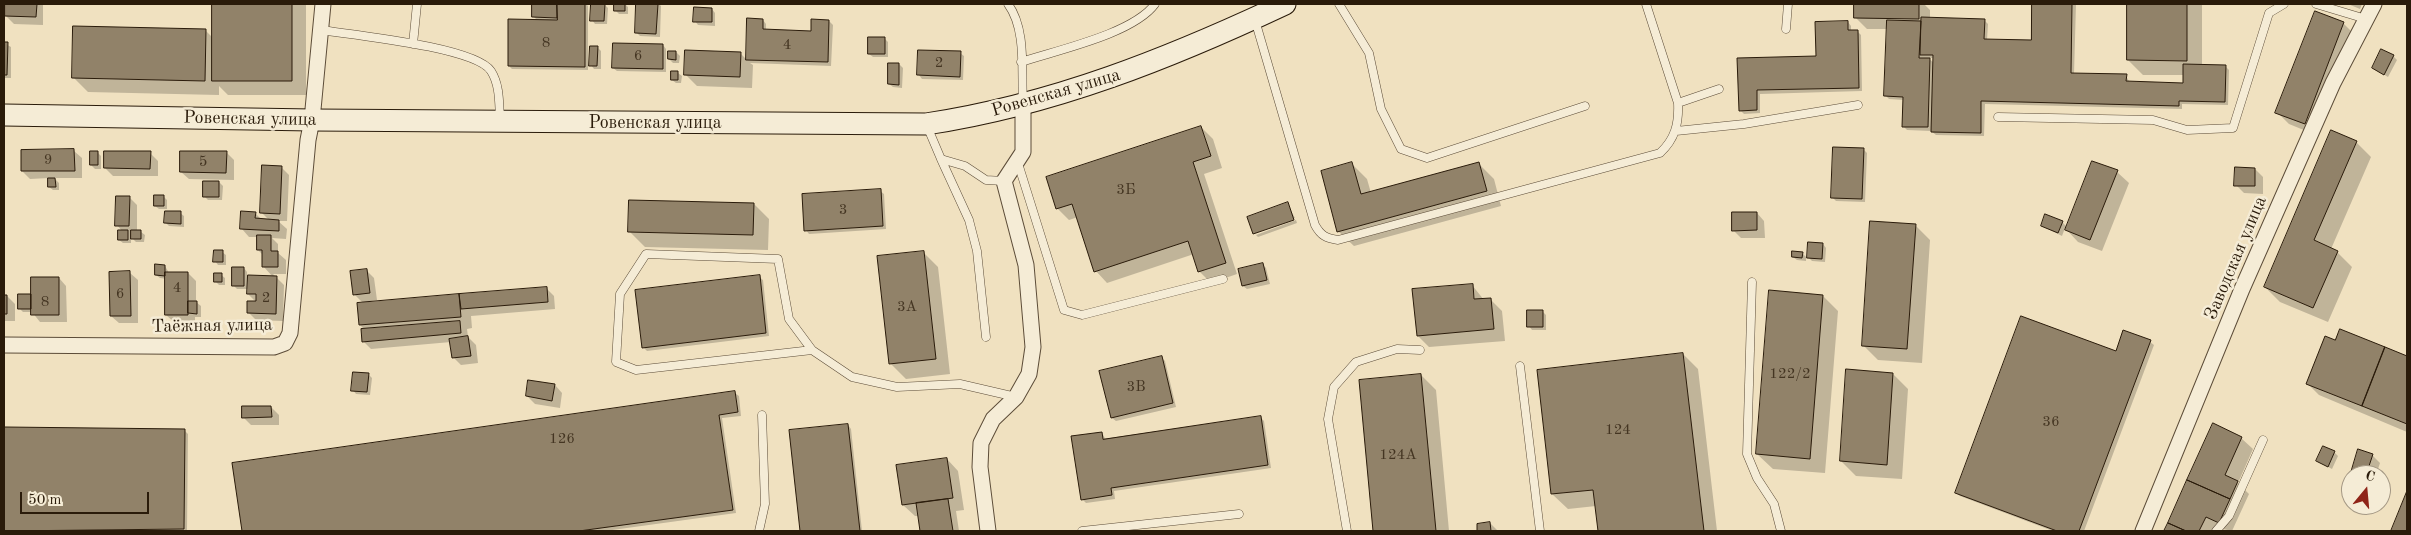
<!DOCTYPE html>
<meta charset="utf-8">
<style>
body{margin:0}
#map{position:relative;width:2411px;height:535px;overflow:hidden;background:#f0e1c0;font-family:"Old Standard TT",serif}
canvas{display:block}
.frame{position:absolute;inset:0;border:5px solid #2a1b0a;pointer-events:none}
.north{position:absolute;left:2341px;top:465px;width:50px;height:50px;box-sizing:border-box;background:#f5ecd6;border:1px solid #a49884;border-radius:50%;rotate:17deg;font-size:14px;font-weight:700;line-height:20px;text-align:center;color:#2a1b0a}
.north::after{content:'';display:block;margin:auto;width:18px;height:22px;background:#8f2418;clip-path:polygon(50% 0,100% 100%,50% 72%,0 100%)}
.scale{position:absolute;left:20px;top:492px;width:129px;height:22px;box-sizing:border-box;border:2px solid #2a1b0a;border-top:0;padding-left:6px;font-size:15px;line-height:18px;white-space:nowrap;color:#2a1b0a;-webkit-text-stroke:4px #f5ecd6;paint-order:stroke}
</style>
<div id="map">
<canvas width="2411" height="535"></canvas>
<div class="frame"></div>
<div class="north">С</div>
<div class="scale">50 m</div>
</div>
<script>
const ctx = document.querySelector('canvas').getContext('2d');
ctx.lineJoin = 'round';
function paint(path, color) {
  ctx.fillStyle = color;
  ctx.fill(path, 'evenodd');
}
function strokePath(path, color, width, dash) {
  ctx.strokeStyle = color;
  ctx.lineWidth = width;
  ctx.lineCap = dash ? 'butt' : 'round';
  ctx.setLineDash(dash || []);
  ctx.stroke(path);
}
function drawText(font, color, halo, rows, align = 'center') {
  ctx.font = font + ' "Old Standard TT",serif';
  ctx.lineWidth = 5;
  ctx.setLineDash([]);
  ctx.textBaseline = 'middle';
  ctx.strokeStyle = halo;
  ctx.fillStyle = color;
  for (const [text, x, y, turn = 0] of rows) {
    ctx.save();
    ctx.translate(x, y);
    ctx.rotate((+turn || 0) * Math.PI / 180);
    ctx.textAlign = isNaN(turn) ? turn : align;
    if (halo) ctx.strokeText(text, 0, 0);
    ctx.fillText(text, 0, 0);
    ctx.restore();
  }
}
const shadow = new Path2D(`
 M6,4H43V25L14,24L6,16Z
 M213,4H306V95H228L219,86V95L88,92L73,77L205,30L213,38Z
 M558,4H586L588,6V70L512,69L509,66L538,21L534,17L558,6Z
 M604,4L608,8L607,24H595L592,20Z
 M615,4H625L628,7V14H619L615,10Z
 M637,4H659L661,6L660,37L640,36L636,32Z
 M1855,4H1924L1930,10V19L1984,20L1988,24L1987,40L2033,41L2034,4H2076L2074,74L2126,76L2130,83L2184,84V75H2143L2128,60V4H2202V66H2225L2229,70L2228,105L2182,104V109L1985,104L1984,136L1936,135L1931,131L1907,130L1903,126L1904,100L1889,99L1885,95L1888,29H1867L1855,17ZM1928,58H1934V63Z
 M2348,4H2362L2360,9Z
 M712,9L715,13V26L698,25L695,21Z
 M763,20L766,24V31L812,33L829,21L833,25L831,66L750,63L753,65L752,88L697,86L685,74L741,54L747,60Z
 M1848,22L1851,26V31H1857L1861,35L1862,91L1760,94V113L1744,114L1740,110L1739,60L1817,57Z
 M2343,23L2355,35L2316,135L2289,124L2277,112Z
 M884,38L888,42V57H873L869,54Z
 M4,43L11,47V78H4Z
 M663,45L666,49V72L617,71L613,68Z
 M597,47L601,51V69H594L591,65Z
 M676,52L680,56L679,63H673L669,59Z
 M960,53L964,56L963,80L922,79L919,75Z
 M2393,56L2397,60L2388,77L2373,68Z
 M899,64L903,68L902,88L893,87L889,84Z
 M678,73L682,76L681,83H676L672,80Z
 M1201,127L1213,139L1222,168L1204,174L1237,274L1211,283L1199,271L1194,254L1107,283L1096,271L1078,217L1069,220L1057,208Z
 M2356,142L2371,157L2331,249L2337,252L2352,267L2328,322L2280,302L2265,287Z
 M1863,149L1867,153L1865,202L1836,201L1832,197Z
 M74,151L82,158V178H54L59,183V190H53L49,187V178L30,179L22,171Z
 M97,152L101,156V169H95L91,165Z
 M226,152L234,160V180L189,179L181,172Z
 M150,153L158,161V176H113L105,168Z
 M1352,164L1367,179L1371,193L1479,164L1494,179L1501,206L1354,246L1338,231Z
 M281,167L289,175L287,221H278L287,229L286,239L272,238L278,244V253L286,260V274H273L284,285L283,321L256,320L248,312L257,303L248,294V289H237L233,285L244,268L247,272V276L273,277L263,266V255L258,250V237H249L242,229L255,213L262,220H269L261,212Z
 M2255,169L2263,177V194L2244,193L2236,185Z
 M2117,172L2129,183L2102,251L2078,242L2065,228L2062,236L2042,226L2062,222L2067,227Z
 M219,182L223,186L222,200H208L204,196Z
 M880,191L884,194L886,229L809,234L806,230Z
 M163,196L167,200V209H159L155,206Z
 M129,197L137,205V232H141L145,235L144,242H136L131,237V243H123L119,240L122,231L117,225Z
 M754,204L769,219L768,250L645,247L630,232Z
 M1287,204L1295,218L1254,234L1249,218Z
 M180,213L184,216V227L169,226L166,223Z
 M1757,213L1764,221L1765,238H1741L1733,230Z
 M1296,220L1297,223L1258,237L1256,235Z
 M1915,225L1930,240L1922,363L1878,360L1863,345Z
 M1823,244L1826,248L1825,262L1812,261L1808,257Z
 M222,252L226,255V265H218L215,261Z
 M923,252L938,267L950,374L906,379L891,364L879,257Z
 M1802,253L1806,257V261L1797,260L1793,257Z
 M1262,264L1266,268L1270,284L1247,289L1243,286Z
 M165,266L169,273H188L196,281V302L201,306V317H195V323L174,322L166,315L167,279L160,278L156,275Z
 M366,270L374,278L377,300L371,301L372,303L546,288L554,296L555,309L471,316L472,328L467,329L468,337L476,345L478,363L461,365L454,358L451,342L371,349L363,341L365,330L360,325L364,304L354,294Z
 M130,273L138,280V323H119L111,316Z
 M221,275L225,278V285H219L215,281Z
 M759,277L763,280L769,336L647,351L643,347Z
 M59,278L66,286L67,322H40L32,312H23L20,309L30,296Z
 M1472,285L1484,300L1490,299L1502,311L1505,341L1429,347L1418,336Z
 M4,296H7L15,304V321H4Z
 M1823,296L1838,311L1825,473L1773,469L1757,454Z
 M1542,311L1546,315V330H1532L1529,326Z
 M2341,331L2407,357V432L2319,395L2307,383L2336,342Z
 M2150,342L2154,345L2084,531H2053L1960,496L1956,493L2116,353Z
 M1683,354L1698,369L1717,531H1599L1596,506L1568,509L1552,494Z
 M1161,357L1165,361L1176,407L1116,421L1112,418Z
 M368,374L372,378L370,395L356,394L353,390Z
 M1893,374L1908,389L1902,479L1856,476L1841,461Z
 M1421,375L1436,390L1449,531H1375L1360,381Z
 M555,385L562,393L560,408L535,404L527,396Z
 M735,393L739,396L741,416L722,418L736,513L605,531H244L234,464Z
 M271,407L279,415V425H251L243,417Z
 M1260,417L1264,421L1271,468L1114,491L1115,499L1086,503L1082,499L1102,433L1106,440Z
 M848,425L851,429L862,531H801L790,431Z
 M2213,425L2241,438L2253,449L2238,483L2249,494L2232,531L2218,528L2216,531H2166Z
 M4,428L185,431L188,434L187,531H4Z
 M2334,452L2338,456L2332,469L2317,461Z
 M2372,455L2380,463L2376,475H2352Z
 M947,459L958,471L964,510L956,511L959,531H921L919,516H915L903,505Z
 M2407,494V531H2392Z
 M1490,523L1498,531H1479L1478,525Z`);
const building = new Path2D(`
 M5,4H37L36,17L5,16Z
 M212,4H292V81H212Z
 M532,4H557V18L532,17Z
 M557,4H585V67L508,66V19L557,20Z
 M591,4H605L604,21H590Z
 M614,4H625V11H614Z
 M636,4H658L656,34L635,33Z
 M1854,4H1919V19L1854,18Z
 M2032,4H2072L2071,73L2127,74L2126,81L2183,83V64L2226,65L2225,102L2179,101V106L1981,101V133L1931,132L1933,55H1920L1921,17L1985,19L1984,39L2031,40Z
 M2127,4H2187V61L2127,60Z
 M694,7L712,8V22H693Z
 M2315,11L2344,22L2305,124L2275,113Z
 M747,18L763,19V29L811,31V19L829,20L828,62L746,60Z
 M1887,20L1921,21L1919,58H1930L1928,127H1902L1903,97L1884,96Z
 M1848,21V30H1858L1859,88L1757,90V110L1739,111L1737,58L1816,56L1815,22Z
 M73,26L206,29L205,81L72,78Z
 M868,37H885V54H868Z
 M4,42H8L7,75H4Z
 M613,43L663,44V69L612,68Z
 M590,46H598L597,66H589Z
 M2381,49L2394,55L2384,75L2372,68Z
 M685,50L741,52L740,77L684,75Z
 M918,50L961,51L960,77L917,75Z
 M668,51H676V60L668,59Z
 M888,63H899V85L888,84Z
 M671,71H678V80H671Z
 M1201,126L1211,156L1193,162L1226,263L1198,272L1188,241L1094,272L1072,204L1056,209L1046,177Z
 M2331,130L2357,141L2314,240L2338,251L2313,308L2264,287Z
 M1833,147L1864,148L1862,199L1831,198Z
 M74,149L75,171H21V150Z
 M90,151H98V165H90Z
 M104,151H151L150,169L104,168Z
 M180,151H227L226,173L180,172Z
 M2092,161L2118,170L2090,240L2065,230Z
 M1352,162L1361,194L1479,162L1487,191L1337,232L1321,171Z
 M262,165L282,166L280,214L260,213Z
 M2235,167L2255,168V186H2234Z
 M48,178H55L56,187H48Z
 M203,181H219V197H203Z
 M881,189L883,226L804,231L802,194Z
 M154,195H164V206H154Z
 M116,196H130L129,226H115Z
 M629,200L754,203L753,235L628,232Z
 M1288,202L1294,220L1253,234L1247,217Z
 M165,211H181V224L164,223Z
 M241,211L256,212L255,218L279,220V231L240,229Z
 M1732,212H1757V230L1732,231Z
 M2045,214L2063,221L2058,233L2041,226Z
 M1870,221L1916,224L1907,349L1862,346Z
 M118,230H128V240H118Z
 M131,230H141V239H131Z
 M257,235H271V251H278V267H262V250H257Z
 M1808,242L1823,243L1822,259L1807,258Z
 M214,250H223V262H213Z
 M924,251L936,359L889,364L877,256Z
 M1792,251L1803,252L1802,258L1792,257Z
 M1263,263L1267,280L1242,286L1238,269Z
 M155,264L165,265V276L155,275Z
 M232,267H244V286H232Z
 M367,269L370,293L353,295L350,271Z
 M130,271L131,316H110L109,272Z
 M165,272H188V315H165Z
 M214,273H222V282H214Z
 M248,275L277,276L276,314L247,313V301H256V294H247Z
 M760,275L766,333L642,348L635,290Z
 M31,277H59V315H31Z
 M1473,284L1474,299L1491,298L1494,329L1417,336L1412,289Z
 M547,287L548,302L461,309L459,294Z
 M1769,290L1823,295L1810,459L1756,454Z
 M18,294H31V309H18Z
 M459,294L461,317L359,325L357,303Z
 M4,295H7V314H4Z
 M188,301H197V314L188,313Z
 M1527,310H1543V327H1527Z
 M2021,316L2116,351L2123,330L2151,340L2079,531H2057L1955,493Z
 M460,321L461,333L362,342L361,329Z
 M2340,329L2385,347L2362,406L2306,384L2325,336L2335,340Z
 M468,336L471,356L452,358L449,339Z
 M2385,347L2407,356V424L2362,406Z
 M1683,353L1704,531H1598L1593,490L1551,494L1537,370Z
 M1162,356L1173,403L1111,418L1099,371Z
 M1846,369L1893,373L1887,465L1840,461Z
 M353,372L369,373L367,392L351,391Z
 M1421,374L1436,531H1373L1359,380Z
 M528,380L555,384L552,401L526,396Z
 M735,391L738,412L719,415L733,510L579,531H242L232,463Z
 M242,406H271L272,417L242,418Z
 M1261,416L1268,465L1111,488L1112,495L1081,500L1071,436L1102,432L1103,439Z
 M2213,423L2242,437L2225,475L2238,481L2230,499L2187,480Z
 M848,424L860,531H800L789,430Z
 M4,427L185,429L184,529L4,531Z
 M2323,446L2335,451L2328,467L2316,461Z
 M2358,449L2373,454L2366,475H2351V477L2350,476Z
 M947,458L953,498L902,505L896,465Z
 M2187,480L2230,499L2219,523L2206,517L2199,531H2186L2168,523Z
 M2407,491V531H2391Z
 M948,499L953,531H920L916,503Z
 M1490,522L1491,531H1477V524Z
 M2168,523L2186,531H2164Z`);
const service = new Path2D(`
 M1008,4C1027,30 1021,72 1023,103
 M1339,4L1369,53L1381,109L1401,149L1427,158L1585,106
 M2316,4L2366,19
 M1255,20L1315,225C1321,236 1326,238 1338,240L1660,153C1675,139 1679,124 1678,103L1646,4
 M1786,29L1788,4
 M321,30C353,35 475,47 491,71C500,85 499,103 500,119
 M413,44L417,4
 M1021,62C1057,50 1133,34 1155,4
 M1678,103L1719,89
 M1998,117L2153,120L2187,130L2233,128L2269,13L2284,4
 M927,126L941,159L965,166L986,180L1004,181
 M1676,131L1744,124L1858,105
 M941,159L969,220L977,251L986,337
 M1017,160L1064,310L1082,315L1223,279
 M1752,282L1747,454L1757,478L1774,504L1781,531
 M812,350L636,370L616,362L620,294L646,254L778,259L789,319L812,350L852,377L897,387L960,384L1016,397
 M1520,366L1540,531
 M759,531L765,504L762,415
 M1082,531L1239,514
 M1347,531L1328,419L1334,387L1356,362L1397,349L1420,350
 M2216,531L2229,516L2263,440`);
const minor = new Path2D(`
 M4,345L274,347L285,343L290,333L308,140L312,120L323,4
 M988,531L980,467L981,443L993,419L1016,397L1029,374L1033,347L1026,265L1004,181L1023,152V105
 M2143,531L2242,289L2333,83L2374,4`);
const secondary = new Path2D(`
 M4,115L312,120L926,124C1053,105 1170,58 1285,4`);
const numberNames = [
 ["8",546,43],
 ["4",787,45],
 ["6",638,56],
 ["2",939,63],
 ["9",48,160],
 ["5",203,162],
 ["3Б",1126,190],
 ["3",843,210],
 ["4",177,288],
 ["6",120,294],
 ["2",266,298],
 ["8",45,302],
 ["3А",907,307],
 ["122/2",1790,374],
 ["3В",1136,387],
 ["36",2051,422],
 ["124",1618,430],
 ["126",562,439],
 ["124А",1398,455]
];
const streetNames = [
 ["Ровенская улица",1056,93,-16],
 ["Ровенская улица",250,119,1],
 ["Ровенская улица",655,123],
 ["Заводская улица",2236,258,-67],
 ["Таёжная улица",212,326,-1]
];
paint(shadow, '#0003');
paint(building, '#918269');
strokePath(building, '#2a1b0a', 1);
strokePath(service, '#5c4c38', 9);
strokePath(minor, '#5c4c38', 17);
strokePath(secondary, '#2a1b0a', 23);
strokePath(service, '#f5ecd6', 8);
strokePath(minor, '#f5ecd6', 15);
strokePath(secondary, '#f5ecd6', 21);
drawText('15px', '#443522', null, numberNames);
drawText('18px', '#2a1b0a', '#f5ecd6', streetNames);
</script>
